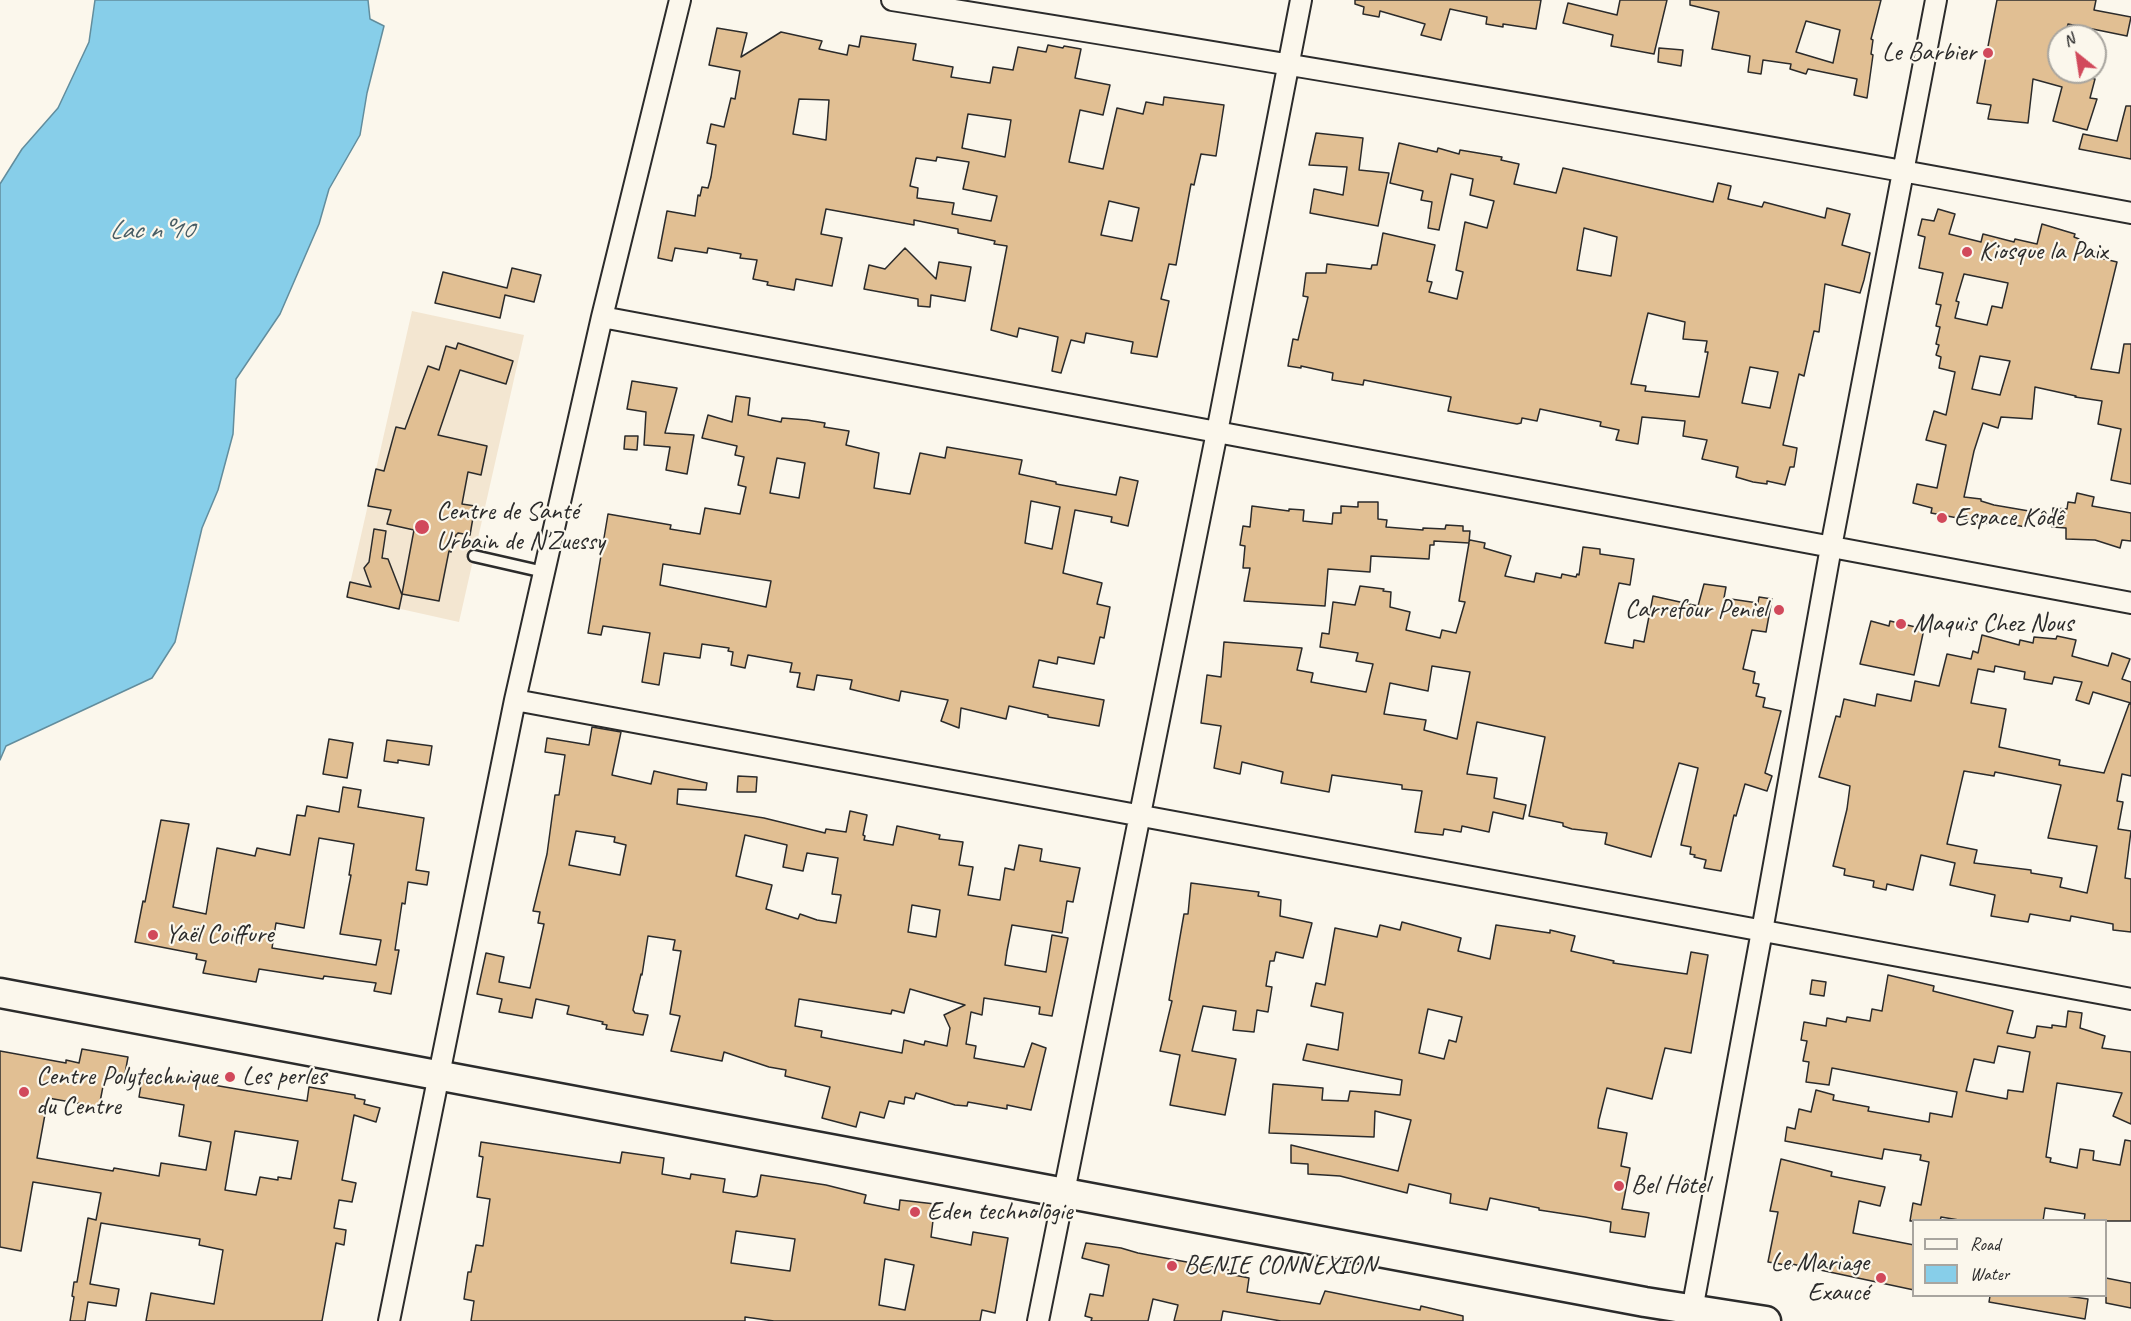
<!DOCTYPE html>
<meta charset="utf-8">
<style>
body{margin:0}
#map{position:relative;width:2131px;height:1321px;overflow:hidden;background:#fbf7ec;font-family:Caveat,sans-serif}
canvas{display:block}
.legend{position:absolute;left:1912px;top:1219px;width:195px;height:78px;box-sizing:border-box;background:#fbf7ec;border:2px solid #a8a59f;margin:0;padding:8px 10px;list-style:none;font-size:18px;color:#2b2b2b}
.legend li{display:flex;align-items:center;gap:12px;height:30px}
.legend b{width:30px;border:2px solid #a8a59f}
.north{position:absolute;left:2047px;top:24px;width:60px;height:60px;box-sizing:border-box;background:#fbf7ec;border:2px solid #a8a59f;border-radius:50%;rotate:330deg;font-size:16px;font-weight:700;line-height:24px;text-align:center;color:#2b2b2b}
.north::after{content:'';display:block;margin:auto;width:21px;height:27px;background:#d1495b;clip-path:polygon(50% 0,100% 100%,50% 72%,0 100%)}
</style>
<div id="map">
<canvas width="2131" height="1321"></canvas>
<ul class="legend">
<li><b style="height:8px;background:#fbf7ec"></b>Road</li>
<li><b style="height:16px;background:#87cee9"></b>Water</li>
</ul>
<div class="north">N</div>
</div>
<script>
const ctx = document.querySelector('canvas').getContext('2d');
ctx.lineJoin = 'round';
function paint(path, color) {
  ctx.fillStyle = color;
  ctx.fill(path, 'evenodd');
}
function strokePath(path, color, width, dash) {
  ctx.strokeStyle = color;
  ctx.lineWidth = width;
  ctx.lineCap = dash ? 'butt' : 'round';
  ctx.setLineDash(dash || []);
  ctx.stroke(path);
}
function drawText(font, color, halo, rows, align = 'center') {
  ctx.font = font + ' Caveat,sans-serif';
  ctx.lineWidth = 4.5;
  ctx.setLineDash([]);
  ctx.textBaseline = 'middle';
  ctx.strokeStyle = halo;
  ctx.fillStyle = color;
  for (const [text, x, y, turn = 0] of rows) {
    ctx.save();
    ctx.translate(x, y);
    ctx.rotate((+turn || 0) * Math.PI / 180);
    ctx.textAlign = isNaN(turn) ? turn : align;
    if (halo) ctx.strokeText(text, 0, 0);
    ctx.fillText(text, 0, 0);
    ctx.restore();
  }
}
const built = new Path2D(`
 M412,311L524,335L459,622L347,597Z`);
const water = new Path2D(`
 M95,0H368L370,19L384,26L367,93L360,135L329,189L319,224L280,314L236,379L233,434L218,490L202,528L175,642L152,678L6,746L0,760V184L22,149L58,108L89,42Z`);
const building = new Path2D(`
 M1355,0H1541L1536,29L1503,24V27L1486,24L1487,17L1450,9L1441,40L1421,35L1425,24L1380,11L1379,17L1363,14L1364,7L1355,4Z
 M1620,0H1667L1654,54L1611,46L1613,35L1563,23L1568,3L1617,15Z
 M1690,0H1881L1871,39L1873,40L1871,54L1873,55L1867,98L1854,95L1857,79L1808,69L1806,74L1790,69L1791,64L1763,60L1761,74L1748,72L1750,56L1712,49L1719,12L1690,5ZM1806,21L1840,30L1833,63L1796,52Z
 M1997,0H2096L2094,10L2131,17L2127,36L2068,24L2065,36H2059L2055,68L2059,69V72H2069L2095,79L2090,98L2097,99L2087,130L2053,121L2062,87L2033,79L2028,123L1988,119L1991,105L1977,103Z
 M717,28L747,33L741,57L781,32L822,41L819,49L847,55L849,45L859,47L861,36L916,44L913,60L953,67L951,77L990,83L993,67L1013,70L1018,47L1046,52L1048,45L1063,48L1064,46L1081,49L1075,78L1110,85L1103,115L1080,110L1069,162L1103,169L1117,108L1143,114L1146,102L1163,105L1164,97L1224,105L1216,156L1201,154L1194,185L1191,184L1176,265L1169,264L1161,299L1169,301L1157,357L1131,353L1133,342L1086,333L1084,343L1071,340L1061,373L1052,371L1058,337L1019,328L1017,337L991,330L1007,246L994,244L995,241L958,233V229L914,220V225L826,209L821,234L842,238L832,286L796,279L794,290L767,285L768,282L753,279L757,260L740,258L741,254L708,248L707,253L675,248L672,261L658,258L667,211L695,216L698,195L700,196L702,187L708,188L711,177L716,145L707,143L711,124L724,127L731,98L735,99L740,71L709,65ZM799,99L829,100L826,140L793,134ZM968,114L1011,120L1005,157L962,148ZM937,157L969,162L963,189L997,196L991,221L952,214L954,203L917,198L918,188L910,186L916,158L936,161ZM1109,201L1139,208L1132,241L1101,235Z
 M1659,48L1683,50L1681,66L1658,62Z
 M2126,106H2131V159L2079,149L2083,134L2117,141Z
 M1316,133L1363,138L1359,170L1389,173L1378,226L1310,213L1314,189L1343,195L1347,167L1309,165Z
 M1399,143L1437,152L1438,148L1459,154L1460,150L1502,157L1501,160L1519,164L1514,184L1556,193L1563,168L1713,202L1718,183L1731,186L1728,199L1762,207L1764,202L1825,218L1827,208L1850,214L1842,245L1870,253L1864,280L1860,293L1825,284L1819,332L1814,331L1804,376L1799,374L1783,445L1797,448L1794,467H1790L1785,485L1767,481V484L1753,482L1736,477L1738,467L1702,459L1707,440L1683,436L1685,421L1642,417L1638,444L1616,440L1619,430L1600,426L1601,422L1540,409L1537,421L1522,418L1521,423L1517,424L1448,411L1451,397L1364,380L1363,385L1332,380L1333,373L1301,366V368L1288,366L1293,339L1298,340L1308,297L1303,296L1306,273H1326L1327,264L1371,269L1372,265H1377L1383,233L1435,245L1427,281L1432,282L1429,292L1457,299L1463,272L1456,270L1465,222L1487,228L1494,201L1470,195L1473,179L1451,174L1439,230L1428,228L1432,202L1421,200L1423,191L1390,183ZM1584,228L1617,237L1611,276L1577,270ZM1648,313L1685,322L1683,339L1707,341L1705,352H1708L1699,397L1645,391L1646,386L1631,384ZM1750,367L1778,372L1770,408L1742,403Z
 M1938,209L1955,214L1949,234L1981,242L1983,234L2014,242L2015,239L2037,244L2042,224L2075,234L2074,237L2079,239L2077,248L2097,252L2096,257L2117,262L2091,369L2119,373L2124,344H2131V484L2111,480L2121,429L2098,424L2102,401L2075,397L2076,396L2035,387L2032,419L2001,417L1998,428L1983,423L1974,451L1964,497L1981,499V501L1994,505L2029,511L2026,527L1991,521L1990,524L1931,513L1932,508L1913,503L1917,484L1937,488L1946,445L1926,440L1934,411L1946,415L1955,372L1939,368L1941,357L1936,355L1939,345L1936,344L1940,327L1936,326L1941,305L1936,304L1943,273L1919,268L1925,237L1918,235L1922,219L1934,221ZM1964,274L2008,283L2002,308L1992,306L1987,325L1955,318L1959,302L1956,301ZM1980,356L2010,361L2000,395L1972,389Z
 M905,248L936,279L939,262L971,267L965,301L931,295L930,307L918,306V299L864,289L869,265L885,269Z
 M512,268L541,275L534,302L505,295L500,318L435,303L443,272L507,288Z
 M458,343L513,361L506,384L460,370L438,435L487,446L481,475L468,472L462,504L475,506L470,535L458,533L456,535L451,552L449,551L439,601L402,594L414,530L387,524L391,510L368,506L376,469L384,471L396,427L405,429L428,366L439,370L446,346L456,349Z
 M632,381L677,388L665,433L694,435L687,474L666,470L670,447L644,445L646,412L627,409Z
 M736,396L750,398L748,415L781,422L782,418L807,420L825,423L824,427L849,431L846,445L879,453L874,488L910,494L920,453L945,458L947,447L1022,460L1019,474L1056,482V484L1116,495L1120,477L1138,481L1128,526L1111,522L1112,517L1075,510L1063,573L1102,583L1097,604L1110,607L1104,638L1100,637L1094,664L1058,657L1057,664L1039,660L1033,687L1104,700L1099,726L1048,717V715L1009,706L1006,719L961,708L959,728L941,721L948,700L901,691L899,701L850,689L852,680L817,675L814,690L797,687L800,673L790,672L792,663L748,655L745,668L731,665L733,652L728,651L729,648L702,644L700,658L664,653L659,685L642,682L650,633L603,626L601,635L588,633L608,514L671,525L670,529L700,534L705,508L740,514L746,487L738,485L744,457L735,455L737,446L702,438L708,415L732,422ZM777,458L805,463L799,498L770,493ZM1031,501L1060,507L1052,549L1025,543ZM663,564L771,581L766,607L660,585Z
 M625,436H638L637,450L624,449Z
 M2077,493L2094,497L2092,506L2131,513V541L2122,540L2120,548L2095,540L2066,539V528L2052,527L2053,508L2067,509L2068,502L2075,503Z
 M1358,502H1378V519L1387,520L1386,527L1423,530V528L1445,529L1446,525L1463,526V531H1470L1469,542L1470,540L1485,543L1484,548L1511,556L1505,576L1534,582L1536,573L1561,578L1562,574L1576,577L1577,574L1579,575L1583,547L1600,549V554L1634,559L1630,585L1619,583L1605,643L1633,648L1634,640L1644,642L1653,596L1698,606L1704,584L1726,587L1724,598L1758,603L1759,597L1772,599L1766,632L1752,630L1743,669L1755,672L1753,683L1759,684L1756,696L1765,698L1763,707L1781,711L1765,773L1772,776L1767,791L1745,784L1736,816L1734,815L1721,871L1704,868L1706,860L1694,857L1695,855L1690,854L1691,847L1681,845L1698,768L1679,763L1651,857L1605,844L1607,833L1572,829L1563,826V823L1529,816L1545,737L1477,722L1467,774L1497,778L1494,798L1526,805L1523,819L1493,812L1489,832L1462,826L1461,832L1444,829L1443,835L1415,832L1422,791L1402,789V785L1332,775L1329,792L1281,783L1283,772L1242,762L1240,774L1214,768L1221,726L1201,723L1207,675L1221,677L1224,642L1302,648L1297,670L1313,673L1311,682L1366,692L1373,664L1356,661L1358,653L1320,647L1322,633L1329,634L1333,602L1355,605L1360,586L1384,589L1383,591L1391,592L1390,607L1410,612L1406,630L1440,638L1442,630L1456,633L1465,602L1459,601L1469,543L1434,541V545H1430L1429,559L1371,556L1370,572L1328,569L1325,606L1244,601L1250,568H1243L1245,546L1240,545L1243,526L1250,527L1252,506L1289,511V509L1304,510L1303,521L1332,524L1333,513H1341V506L1358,507ZM1432,666L1470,672L1457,739L1424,730L1426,720L1384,714L1390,683L1428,691Z
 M374,529L386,531L382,558L388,559L402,595L399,609L347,597L350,582L371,587L364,568L369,562Z
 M1871,621L1889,626L1890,621L1924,629L1914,675L1860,664Z
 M1982,635L2019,645L2020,640L2033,643L2034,637L2056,639L2057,636L2076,640L2072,656L2108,666L2112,653L2130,659L2122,679L2131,682V703L2093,692L2089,704L2076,700L2082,682L2054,677L2052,684L2024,679L2025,672L1995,666L1994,672L1978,669L1971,703L2006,709L1999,747L2060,760L2059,765L2104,773L2129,704H2131V776L2122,774L2117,801L2123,802L2118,829L2131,831L2125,878L2131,879V932L2113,930V924L2071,916L2070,921L2030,914L2028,922L1991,916L1995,895L1950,885L1955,863L1921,855L1913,890L1887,884L1886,890L1873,887L1874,881L1844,875L1845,869L1833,866L1847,809L1850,786L1819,777L1836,716L1840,717L1844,699L1875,706L1877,694L1911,701L1915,681L1939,686L1947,654L1971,659L1973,651L1978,653ZM1964,771L1994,776L1995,772L2061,785L2048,838L2097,846L2087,893L2060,887L2062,878L2031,873V870L1974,863L1977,850L1947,844Z
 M592,727L621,732L612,775L651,784L654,771L707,783L706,790L678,789L677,804L764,818L825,833L826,829L846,832L850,811L867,815L863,835L865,836L864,840L893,845L897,826L940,835L939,839L963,842L959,865L973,867L968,895L1000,900L1005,868L1014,870L1019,845L1042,849L1040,861L1080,868L1073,902L1067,901L1062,933L1012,925L1007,951L1005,965L1046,972L1052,935L1068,938L1052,1016L1039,1014L1040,1007L984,998L982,1015L971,1012L966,1044L976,1046L974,1058L1024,1067L1032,1043L1046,1048L1031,1110L1007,1105V1109L968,1102L967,1106L955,1105L916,1093L914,1099L905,1097L904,1104L889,1101L884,1118L860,1112L856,1127L822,1118L830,1087L785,1076L786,1070L769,1067L724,1052L722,1061L671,1051L680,1016L670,1014L681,951L673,950L675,940L648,936L642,975L641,974L633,1010L635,1013L648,1015L643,1035L606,1029L607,1025L602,1024L603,1022L567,1014L569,1006L536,999L532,1018L499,1012L502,999L477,994L486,953L504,957L499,982L530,988L544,924L538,923L540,912L533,911L547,854L555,795H559L565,755L545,752L547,738L589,745ZM576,831L615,837L614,842L626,845L620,875L569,865ZM745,835L787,845L783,867L803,871L807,853L838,858L832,894L841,895L836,923L817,920L800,914L798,919L766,909L772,885L736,876ZM912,905L940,910L936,937L908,932ZM910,989L965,1005L944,1015L950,1028L947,1046L925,1041L924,1045L904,1040L902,1053L821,1037L822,1031L795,1026L799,999L891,1014L892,1010L904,1013Z
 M329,739L353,743L347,778L323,774Z
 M387,740L432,746L429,765L398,760V763L384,761Z
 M738,776L757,777L756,792H737Z
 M343,787L361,790L358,807L424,818L416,870L429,872L427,885L408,882L405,904L402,903L395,950H399L391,994L374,991L376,983L324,976L323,979L259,969L256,982L203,973L206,961L196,959L197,954L135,942L143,901L145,902L161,820L189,824L173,907L206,914L217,848L255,856L257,848L290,855L297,815L305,816L307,806L339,812ZM319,838L354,844L349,875H351L340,934L381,940L376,965L272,948L276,923L304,928Z
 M1191,883L1259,892L1258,896L1281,900L1280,916L1312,923L1303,958L1276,952L1274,961H1270L1266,986L1272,987L1268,1012L1257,1010L1254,1032L1233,1030L1236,1011L1203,1006L1192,1051L1236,1059L1225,1115L1170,1105L1180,1055L1160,1051L1172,1001L1169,1000L1184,914H1188Z
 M1402,922L1461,938L1458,951L1490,959L1496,925L1550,933V930L1575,936L1571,951L1614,961L1613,963L1673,972L1687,974L1691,952L1708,955L1691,1053L1665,1048L1652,1099L1607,1088L1599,1120L1598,1128L1627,1133L1621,1166L1630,1168L1622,1209L1649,1213L1645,1237L1610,1232L1611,1222L1585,1217L1539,1210V1208L1490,1198L1487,1210L1450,1203L1451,1194L1409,1184L1407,1193L1340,1176L1308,1174V1164L1291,1163V1145L1398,1171L1411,1120L1375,1111L1374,1137L1269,1133L1273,1084L1323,1088L1322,1100L1348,1101L1350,1091L1400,1095L1402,1080L1303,1060L1307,1044L1338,1050L1343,1013L1311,1006L1316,983L1325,985L1335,928L1377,937L1380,925L1400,930ZM1428,1009L1462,1017L1456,1042L1449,1040L1444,1059L1419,1053Z
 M1888,975L1934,986L1933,991L2013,1011L2007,1033L2033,1038L2035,1037L2037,1026L2052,1028V1025L2066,1027L2068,1011L2082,1013L2080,1028L2105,1036L2102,1048L2131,1052V1124L2113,1116L2122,1093L2057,1083L2046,1157L2051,1158L2050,1162L2077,1168L2080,1149L2094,1151L2093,1160L2120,1165L2125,1140L2131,1141V1221H2084L2085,1214L2045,1208L2043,1221H1965L1941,1217L1940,1221H1910L1913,1203L1921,1205L1929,1162L1920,1160L1921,1155L1884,1149L1882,1159L1785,1141L1787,1127L1795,1129L1799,1109L1811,1112L1816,1090L1834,1095L1833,1100L1869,1107L1868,1111L1929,1122L1930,1113L1952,1117L1957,1092L1832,1068L1829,1085L1806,1082L1809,1062L1803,1061L1807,1041L1801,1040L1804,1022L1826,1026L1827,1018L1846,1022L1847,1017L1870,1021L1872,1009L1882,1011ZM1998,1046L2030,1052L2023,1092L2008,1090L2007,1099L1966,1091L1974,1059L1994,1063Z
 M1812,980L1826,982L1824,996L1810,994Z
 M82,1049L128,1057L124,1079L105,1076L99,1107L48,1098L37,1158L113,1171L114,1168L159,1176L161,1163L206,1170L211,1142L179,1136L184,1105L139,1097L143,1073L307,1101L309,1087L355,1095V1098L365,1100L364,1104L380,1108L376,1122L354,1115L342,1180L356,1183L352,1202L339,1200L334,1228L346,1230L344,1245L336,1243L322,1321H146L151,1293L214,1304L223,1250L199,1245L200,1239L101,1223L90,1284L119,1289L116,1306L88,1302L85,1321H70L74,1297L72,1296L74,1282H77L88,1218L96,1220L101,1193L33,1182L21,1251L0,1247V1051L66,1063V1060L79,1063ZM235,1131L298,1141L291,1179L278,1177V1180L260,1177L256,1195L225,1190Z
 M481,1142L620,1163L622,1152L664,1158L662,1174L690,1179L691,1174L725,1179L723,1192L754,1197L757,1196L761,1175L826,1185L866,1195L864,1203L899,1210L900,1200L935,1204L931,1237L971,1245L973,1232L1008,1238L995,1313L982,1310L980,1321H774L745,1317V1321H471L474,1301L464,1299L468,1272H471L476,1245L483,1246L490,1199L477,1197L483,1157L479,1156ZM736,1231L795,1239L790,1271L731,1263ZM885,1259L914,1265L905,1310L879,1305Z
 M1781,1159L1832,1172L1831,1176L1885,1187L1880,1206L1859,1201L1853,1233L1914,1245V1290L1792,1264V1266L1768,1262L1778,1212L1770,1211Z
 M1086,1243L1121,1248L1138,1253L1230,1270L1229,1274L1249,1278L1247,1292L1320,1304L1325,1291L1420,1310L1421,1306L1463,1316V1321H1281L1223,1311L1221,1321H1174L1178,1305L1153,1299L1148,1321H1091L1092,1318L1085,1316L1090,1294L1103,1296L1109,1265L1082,1258Z
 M2106,1278L2131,1283V1308L2106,1303Z
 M1990,1296H2066L2088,1299L2085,1319L1989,1302Z`);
const lane = new Path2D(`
 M474,556L544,572`);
const street = new Path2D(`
 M892,0C1306,66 1719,136 2131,213
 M602,317L2131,603
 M515,700L2131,999
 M389,1321L515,700L602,317L680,0
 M1038,1321L1217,432L1301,0
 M1690,1321L1762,931L1831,547L1936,0`);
const secondary = new Path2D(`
 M0,993L1645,1302L1766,1321`);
const markers = [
 [1988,53,6,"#d1495b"],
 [1967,252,6,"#d1495b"],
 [1942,518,6,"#d1495b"],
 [422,527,8,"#d1495b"],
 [1779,610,6,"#d1495b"],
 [1901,624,6,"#d1495b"],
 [153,935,6,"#d1495b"],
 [230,1077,6,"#d1495b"],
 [24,1092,6,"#d1495b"],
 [1619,1186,6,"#d1495b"],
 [915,1212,6,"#d1495b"],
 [1172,1266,6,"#d1495b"],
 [1881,1278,6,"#d1495b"]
];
const poiNames = [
 ["Le Barbier",1976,53,"right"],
 ["Kiosque la Paix",1979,252],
 ["Centre de Santé",436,512],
 ["Urbain de N'Zuessy",436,542],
 ["Espace Kôdê",1954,518],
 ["Carrefour Peniel",1767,610,"right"],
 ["Maquis Chez Nous",1913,624],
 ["Yaël Coiffure",165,935],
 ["Centre Polytechnique",36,1077],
 ["du Centre",36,1107],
 ["Les perles",242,1077],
 ["Bel Hôtel",1631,1186],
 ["Eden technologie",927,1212],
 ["Le Mariage",1869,1263,"right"],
 ["Exaucé",1869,1293,"right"],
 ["BENIE CONNEXION",1184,1266]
];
const waterNames = [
 ["Lac n°10",151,231]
];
paint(built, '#f3e6d1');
paint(water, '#87cee9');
strokePath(water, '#628d9d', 1.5);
paint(building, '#e1bf93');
strokePath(building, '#2b2b2b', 1.5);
strokePath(lane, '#2b2b2b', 15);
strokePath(street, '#2b2b2b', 24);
strokePath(secondary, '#2b2b2b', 33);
strokePath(lane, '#fbf7ec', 10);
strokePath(street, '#fbf7ec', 20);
strokePath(secondary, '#fbf7ec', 28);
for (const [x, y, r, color] of markers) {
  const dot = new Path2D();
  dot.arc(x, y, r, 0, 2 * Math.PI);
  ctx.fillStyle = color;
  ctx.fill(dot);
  strokePath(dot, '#fbf7ec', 2);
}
drawText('26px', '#2b2b2b', '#fbf7ec', poiNames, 'left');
drawText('italic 27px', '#475c64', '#fbf7ec', waterNames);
</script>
